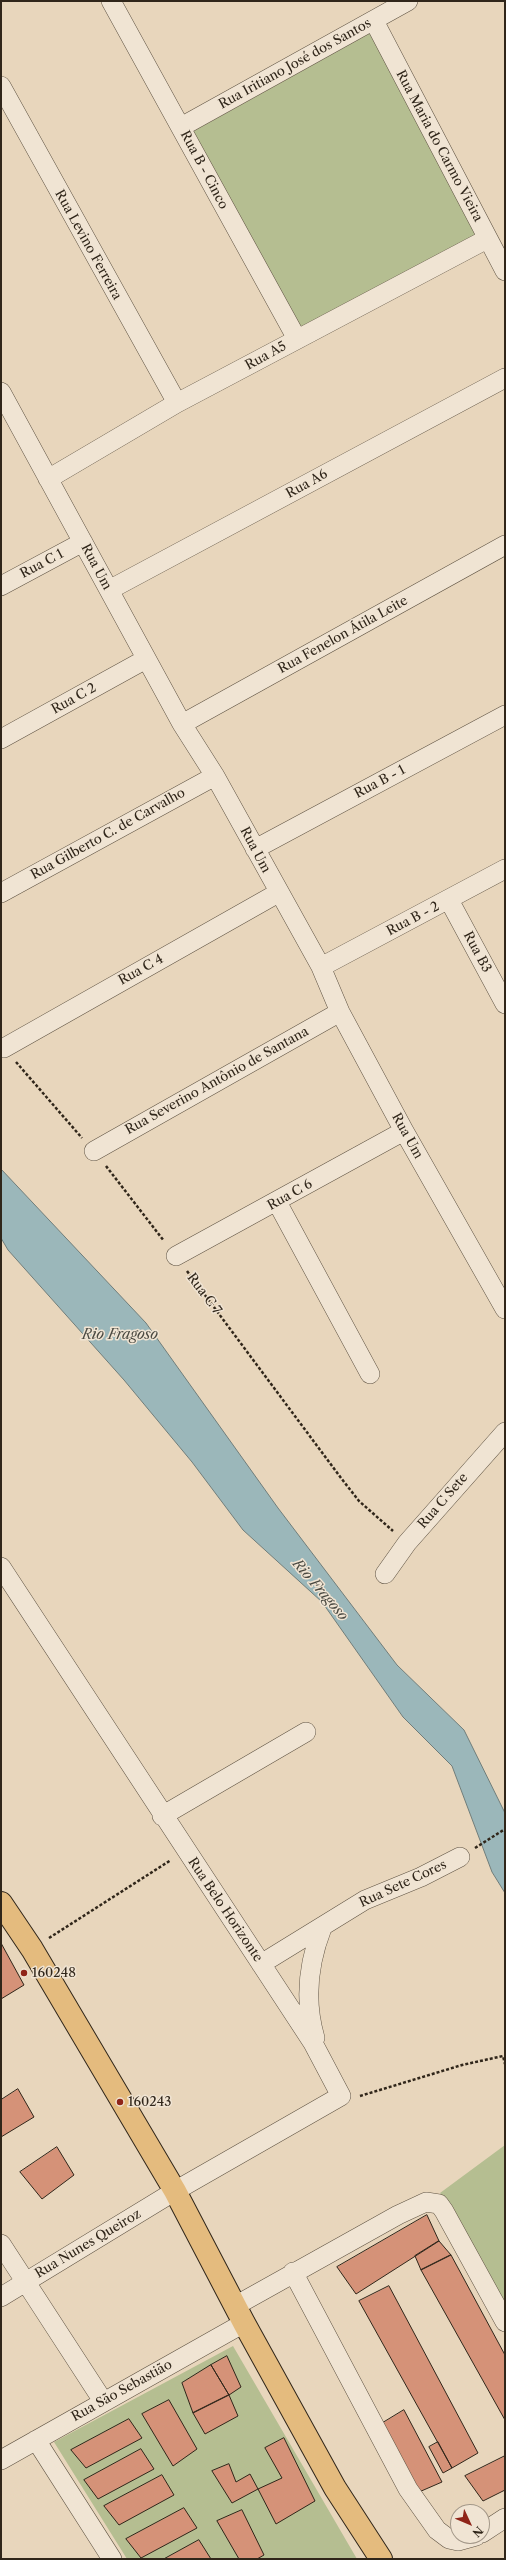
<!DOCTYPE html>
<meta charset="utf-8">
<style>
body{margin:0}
#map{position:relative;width:506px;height:2560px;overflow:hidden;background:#e8d6bc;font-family:"Libre Caslon Text",serif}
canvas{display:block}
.frame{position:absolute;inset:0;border:2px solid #30261a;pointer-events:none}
.north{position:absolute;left:450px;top:2504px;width:40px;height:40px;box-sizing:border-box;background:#f0e4d3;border:1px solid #a39889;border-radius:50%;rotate:134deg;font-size:11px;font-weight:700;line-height:16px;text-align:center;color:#30261a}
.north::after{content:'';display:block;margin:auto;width:14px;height:18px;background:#8f2418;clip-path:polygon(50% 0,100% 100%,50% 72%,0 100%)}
</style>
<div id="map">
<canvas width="506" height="2560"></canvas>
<div class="frame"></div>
<div class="north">N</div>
</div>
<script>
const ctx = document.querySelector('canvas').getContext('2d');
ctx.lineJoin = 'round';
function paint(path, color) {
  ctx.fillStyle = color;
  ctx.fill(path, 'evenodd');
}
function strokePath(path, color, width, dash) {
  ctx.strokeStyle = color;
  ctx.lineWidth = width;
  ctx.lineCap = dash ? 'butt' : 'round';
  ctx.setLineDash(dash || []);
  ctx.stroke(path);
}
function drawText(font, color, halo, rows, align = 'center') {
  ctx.font = font + ' "Libre Caslon Text",serif';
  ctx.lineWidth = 3;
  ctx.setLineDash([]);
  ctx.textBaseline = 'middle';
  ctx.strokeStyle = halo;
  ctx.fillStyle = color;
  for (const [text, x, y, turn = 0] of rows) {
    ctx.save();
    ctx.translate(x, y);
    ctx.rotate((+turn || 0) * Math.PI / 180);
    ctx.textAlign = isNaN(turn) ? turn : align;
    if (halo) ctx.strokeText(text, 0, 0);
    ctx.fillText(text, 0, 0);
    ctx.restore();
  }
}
const green = new Path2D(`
 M370,33L482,236L304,335L192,132Z
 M505,2145V2303L440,2193Z
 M233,2346L357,2559H127L54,2442Z`);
const water = new Path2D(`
 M1,1169L146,1323L278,1508L397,1665L464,1730L505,1813V1893L492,1872L452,1766L403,1717L322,1602L243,1530L192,1462L124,1380L8,1250L1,1238Z`);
const building = new Path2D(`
 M1,1943L24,1985L1,1999Z
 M18,2089L34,2117L1,2137V2100Z
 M57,2147L74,2175L42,2199L20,2172Z
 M427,2215L439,2241L356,2294L337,2267Z
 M439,2241L451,2255L421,2270L415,2256Z
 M451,2255L505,2355V2420L421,2270Z
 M389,2286L478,2453L452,2468L359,2301Z
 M227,2356L241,2387L229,2395L211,2365Z
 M211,2365L229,2395L193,2413L182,2383Z
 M229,2395L238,2416L205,2434L193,2413Z
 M169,2400L197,2449L173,2466L142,2414Z
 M404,2410L442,2482L419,2492L381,2424Z
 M129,2419L142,2438L86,2468L71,2450Z
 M284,2438L315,2501L276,2524L258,2489L282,2478L265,2448Z
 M438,2442L452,2468L443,2473L429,2447Z
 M141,2449L154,2469L98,2499L84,2480Z
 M505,2456V2490L483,2501L465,2476Z
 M229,2464L236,2482L250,2474L258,2489L232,2503L212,2471Z
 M162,2475L174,2495L119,2525L104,2506Z
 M184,2508L197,2528L141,2558L126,2539Z
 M242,2510L264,2555L257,2559H239L217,2521Z
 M199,2540L211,2559H164Z`);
const path = new Path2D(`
 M16,1062L82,1138
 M106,1166L164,1241
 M187,1271L341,1478L359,1501L393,1531
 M475,1848L505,1829
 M49,1938L171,1860
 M360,2096L462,2065L503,2056L505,2064`);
const minor = new Path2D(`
 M111,1L297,339
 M374,21L505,271
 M1,86L177,403
 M181,127L408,1
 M1,392L182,724L215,776L321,967L340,1012L404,1131L505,1309
 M48,479L177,403L487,239
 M1,586L83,542
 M109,590L505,378
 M182,724L505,545
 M1,739L146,659
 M255,849L505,715
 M1,893L215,776
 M449,900L505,1004
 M321,967L505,869
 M4,1048L278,893
 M94,1151L340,1012
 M277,1202L370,1374
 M176,1256L404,1131
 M1,1567L313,2043L341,2096L175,2191L1,2297
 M385,1574L407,1543L505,1432
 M162,1816L306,1732
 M261,1964L365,1900L421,1877L460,1857
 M315,2038C304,2000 308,1964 322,1928
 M1,2244L103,2401
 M293,2272L408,2489L437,2530L449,2539L458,2541L476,2536
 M235,2306L398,2215L426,2202L439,2204L444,2211L505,2322
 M36,2440L112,2559
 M1,2460L244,2323
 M482,2533L505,2518`);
const major = new Path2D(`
 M1,1903L32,1949L175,2191L244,2323L335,2488L381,2559`);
const markers = [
 [24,1973,4,"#8f2418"],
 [120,2102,4,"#8f2418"]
];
const streetNames = [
 ["Rua Iritiano José dos Santos",295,64,-29],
 ["Rua Maria do Carmo Vieira",439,146,62],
 ["Rua B - Cinco",204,170,62],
 ["Rua Levino Ferreira",88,245,61],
 ["Rua A5",266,356,-29],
 ["Rua A6",307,484,-29],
 ["Rua C 1",42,564,-28],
 ["Rua Um",96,567,62],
 ["Rua Fenelon Átila Leite",343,635,-29],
 ["Rua C 2",74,699,-29],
 ["Rua B - 1",380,782,-28],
 ["Rua Gilberto C. de Carvalho",108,834,-29],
 ["Rua Um",255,850,62],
 ["Rua B - 2",413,919,-28],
 ["Rua B3",477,952,62],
 ["Rua C 4",141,970,-29],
 ["Rua Severino Antônio de Santana",217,1081,-29],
 ["Rua Um",407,1136,61],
 ["Rua C 6",290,1195,-29],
 ["Rua C 7",204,1294,53],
 ["Rua C Sete",443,1501,-49],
 ["Rua Sete Cores",403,1884,-25],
 ["Rua Belo Horizonte",225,1910,56],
 ["Rua Nunes Queiroz",88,2244,-31],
 ["Rua São Sebastião",122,2391,-29]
];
const poiNames = [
 ["160248",32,1973],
 ["160243",128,2102]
];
const waterNames = [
 ["Rio Fragoso",120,1335],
 ["Rio Fragoso",320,1590,49]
];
paint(green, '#b5be91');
paint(water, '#9bb7ba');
strokePath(water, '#707d7a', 1);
paint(building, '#d59278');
strokePath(building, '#30261a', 1);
strokePath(minor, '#5e5242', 20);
strokePath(major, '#30261a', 24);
strokePath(path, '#30261a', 2.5, [3, 2]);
strokePath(minor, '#f0e4d3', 19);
strokePath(major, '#e4bb7e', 22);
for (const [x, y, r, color] of markers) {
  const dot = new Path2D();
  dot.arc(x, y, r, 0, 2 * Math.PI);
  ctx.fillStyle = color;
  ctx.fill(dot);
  strokePath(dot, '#f0e4d3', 1.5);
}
drawText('13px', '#30261a', '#f0e4d3', streetNames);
drawText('13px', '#30261a', '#f0e4d3', poiNames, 'left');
drawText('italic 14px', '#4b4a42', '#f0e4d3', waterNames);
</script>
